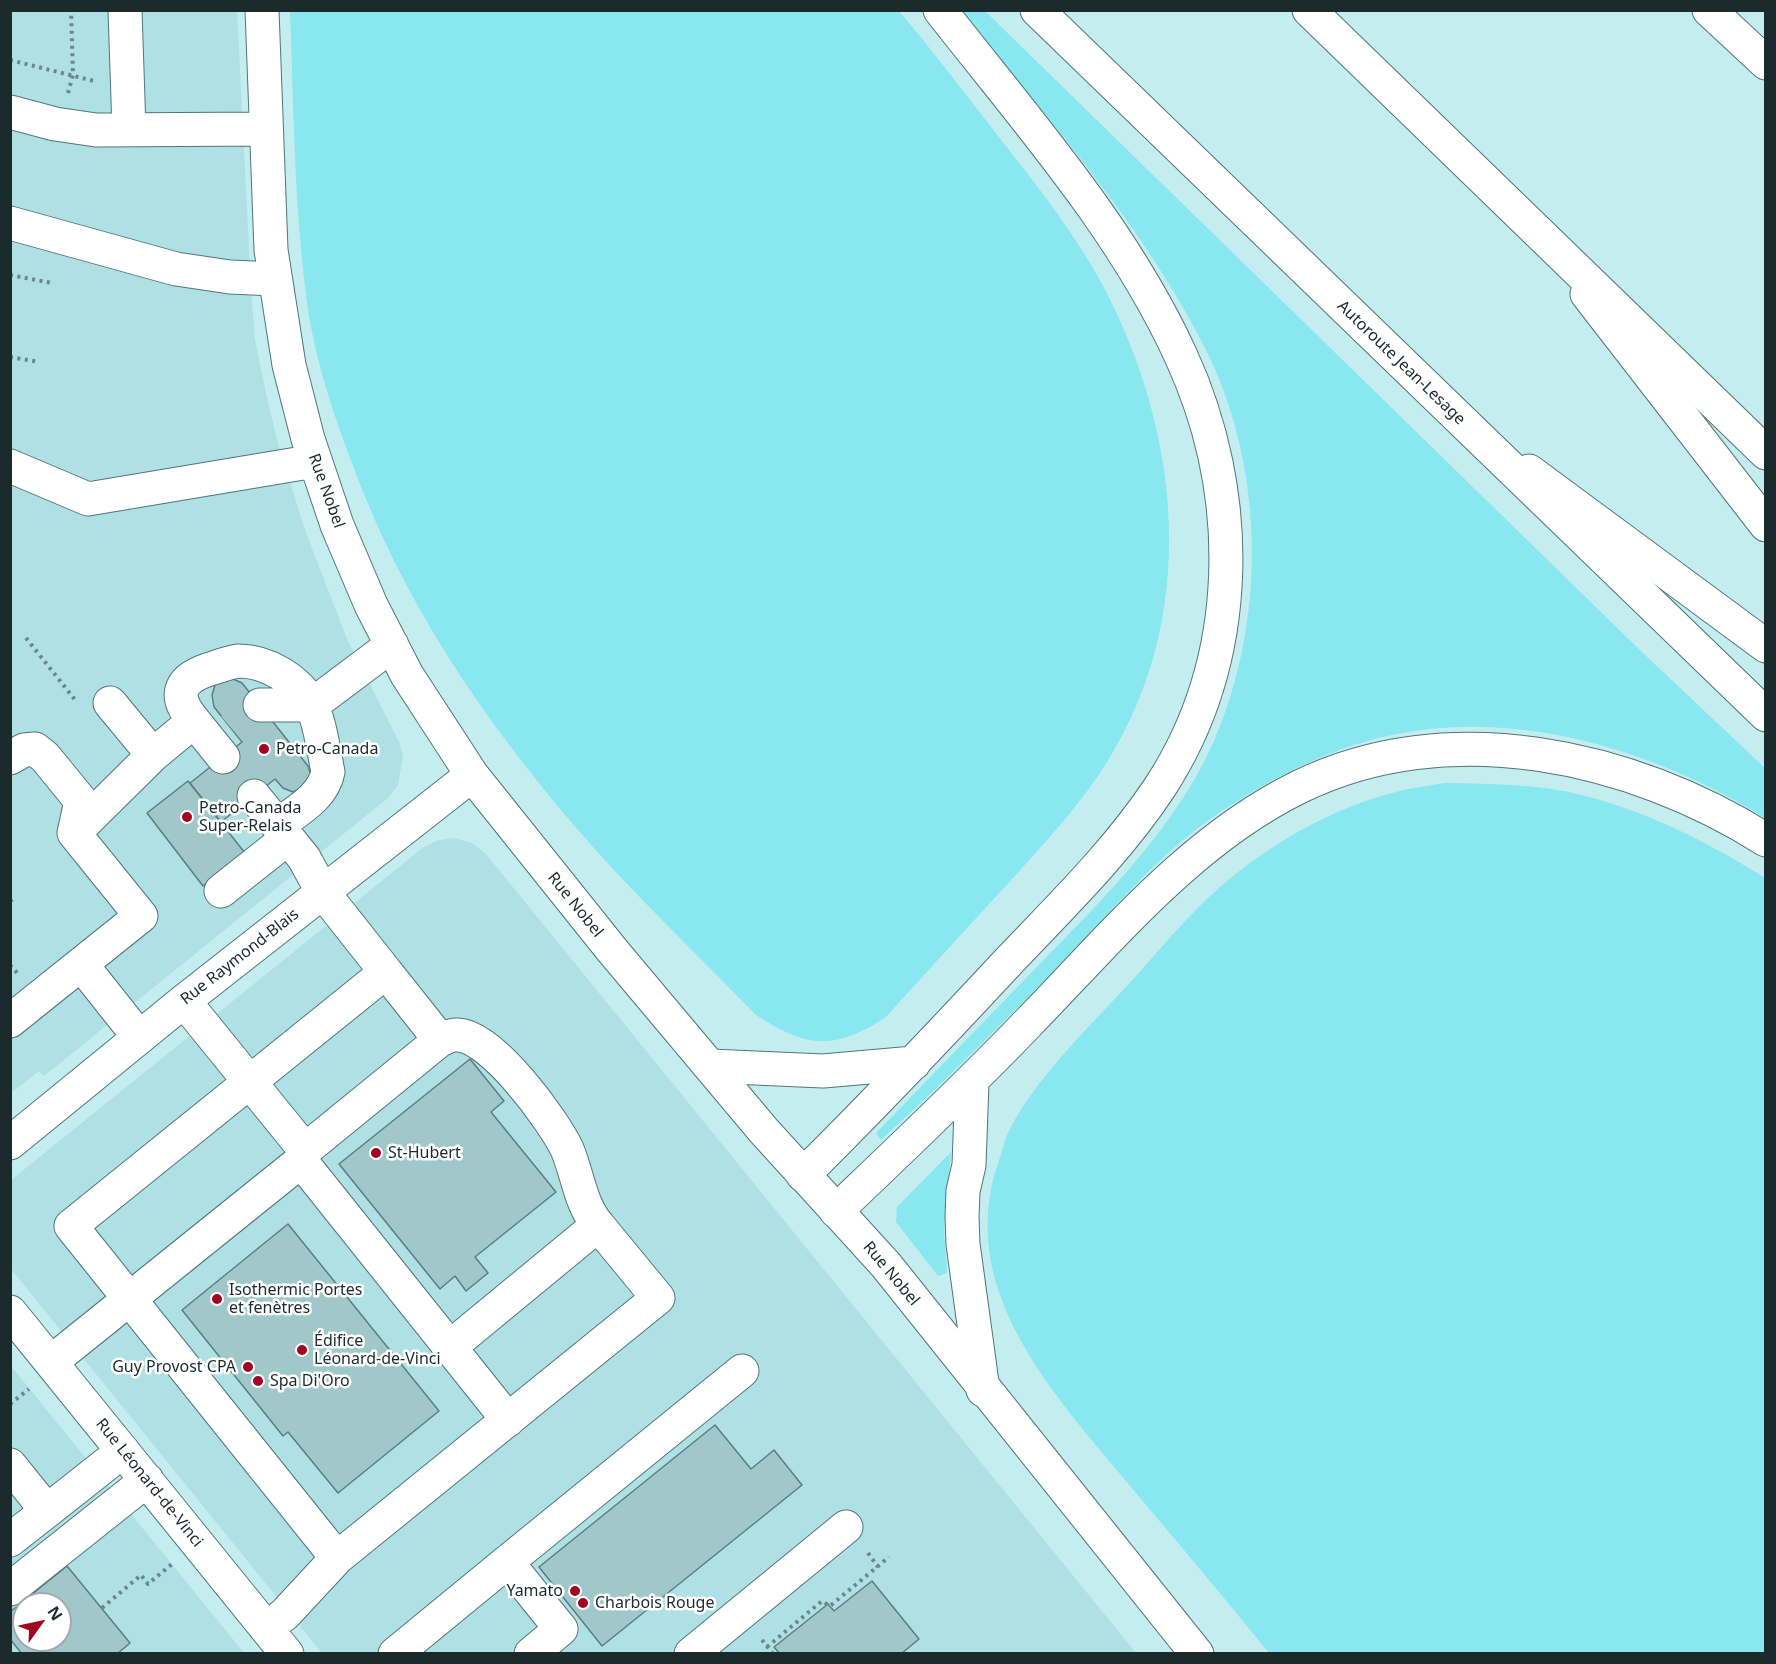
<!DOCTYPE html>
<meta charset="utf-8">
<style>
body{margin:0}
#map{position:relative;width:1776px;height:1664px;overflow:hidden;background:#c4edf0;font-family:"Noto Sans",sans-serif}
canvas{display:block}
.frame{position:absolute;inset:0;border:12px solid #1b2a2c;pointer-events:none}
.north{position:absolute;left:12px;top:1592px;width:60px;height:60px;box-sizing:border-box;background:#fff;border:2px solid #a4aaab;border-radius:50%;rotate:57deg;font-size:16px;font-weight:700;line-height:24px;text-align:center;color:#1b2a2c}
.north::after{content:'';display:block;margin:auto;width:21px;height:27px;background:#a2051f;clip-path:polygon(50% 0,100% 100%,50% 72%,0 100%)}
</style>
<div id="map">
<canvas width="1776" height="1664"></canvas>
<div class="frame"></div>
<div class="north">N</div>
</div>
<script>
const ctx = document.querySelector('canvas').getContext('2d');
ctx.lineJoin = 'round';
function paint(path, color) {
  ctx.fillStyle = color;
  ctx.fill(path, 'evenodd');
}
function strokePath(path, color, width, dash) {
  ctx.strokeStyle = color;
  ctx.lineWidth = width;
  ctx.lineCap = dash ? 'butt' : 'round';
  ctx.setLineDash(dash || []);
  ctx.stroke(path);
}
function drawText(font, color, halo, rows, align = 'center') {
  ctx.font = font + ' "Noto Sans",sans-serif';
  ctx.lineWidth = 5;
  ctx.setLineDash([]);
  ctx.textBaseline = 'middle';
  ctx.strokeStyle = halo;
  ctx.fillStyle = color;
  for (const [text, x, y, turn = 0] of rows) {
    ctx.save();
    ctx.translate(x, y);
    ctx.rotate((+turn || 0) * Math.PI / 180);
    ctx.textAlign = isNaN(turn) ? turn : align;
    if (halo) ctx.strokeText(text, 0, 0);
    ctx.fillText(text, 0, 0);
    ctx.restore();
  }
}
const built = new Path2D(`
 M11,11H237L251,290L255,340L266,393L278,444L305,530L347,639L399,742L403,756L398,785L388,798L44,1076L39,1071L11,1093Z
 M455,838L472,843L486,854L1136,1653H322L11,1269V1180L425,846L439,840Z
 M11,1366L244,1653H11ZM24,1604H60V1640H24Z`);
const green = new Path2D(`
 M290,11H899C932,50 963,91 995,132C1031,178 1072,229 1101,282C1181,431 1200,614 1107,762C1081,804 1047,840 1014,877C971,924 928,970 886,1017C834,1051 807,1048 756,1015C695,952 629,890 572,823C480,715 402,599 353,466C335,419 319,371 310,322C294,219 294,114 290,11Z
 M962,11H985L1645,655L1765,768V818C1661,753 1526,710 1402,733C1330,746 1261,782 1202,825C1153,862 1112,910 1070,954C1008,1018 946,1080 881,1140L876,1133L1094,908C1141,858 1186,804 1214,741C1266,621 1265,472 1208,354C1146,228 1048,120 962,11Z
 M1445,783C1492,784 1541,784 1586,796C1650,813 1710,843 1765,878V1653H1269C1224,1597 1177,1542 1131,1487C1055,1395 953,1290 999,1160C1003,1150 1005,1137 1011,1127C1038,1075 1097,1019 1137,975C1167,941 1198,904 1233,876C1279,839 1335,808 1392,793C1409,788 1427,786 1445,783Z
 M951,1152L944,1230L947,1273L938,1276L896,1222L897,1207Z`);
const building = new Path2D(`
 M224,679H233L242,683L308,766L311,775L302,788L293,792L283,788L275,779L221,822L190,783L242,742L214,707L212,695L215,685Z
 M188,781L245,853L203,886L147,813Z
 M470,1059L504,1101L491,1112L556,1192L475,1257L488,1273L466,1291L455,1276L440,1289L339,1164Z
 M288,1224L439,1411L338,1493L288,1432L283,1436L182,1310Z
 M715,1425L751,1469L774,1450L802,1485L602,1646L539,1567Z
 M67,1566L130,1643L117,1654H22L10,1639V1612ZM24,1604H60V1640H24Z
 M872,1581L919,1639L901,1654H780L774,1647L828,1604L834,1611Z`);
const minorTunnel = new Path2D(`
 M232,729L260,705
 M223,757L254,796`);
const path = new Path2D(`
 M10,60L94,81
 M68,93L73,75L71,10
 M10,275L52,283
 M10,357L39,362
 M26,638L76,701
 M10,901L13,899
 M10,965L18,974
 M10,1404L29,1389
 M868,1553L878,1567
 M102,1608L141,1575L148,1584L172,1564
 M762,1640L773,1654
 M767,1647L822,1601L830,1606L889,1557`);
const minor = new Path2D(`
 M125,10L129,130
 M262,10L271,250L289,365L308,439L337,525L371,605L407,675L472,775L612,950L764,1131L886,1265L1197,1654
 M1709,10L1766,63
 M10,112L55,124L96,130L265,129
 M10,223L176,269L230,277L275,279
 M1587,294L1766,525
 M10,466L88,499L315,461
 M1529,471L1766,646
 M110,703L153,755
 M260,705H312L392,645
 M194,721C173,697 178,680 207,670C217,667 229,662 239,661C267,661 298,680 311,704C320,721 324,753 328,772C323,797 298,810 278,825
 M10,758L24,750L35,749L45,757L81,801L74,833
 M254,796L304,858L322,891L386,972L71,1226L337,1558L285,1614L267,1628
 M74,833L153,755L194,721L223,757
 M221,891L288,838
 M81,964L139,1037
 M184,1001L305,1150L301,1161L508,1420
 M10,1021L141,916L74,833
 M440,1040C445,1038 452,1034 458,1035C492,1036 553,1120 567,1149C578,1175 580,1204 598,1225
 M10,1143L184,1001L472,775
 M305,1150L440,1040L386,972
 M10,1312L287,1654
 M51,1362L301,1161
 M10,1465L47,1511L123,1451
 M10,1540L47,1511
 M337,1558L658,1298L598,1225L450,1347
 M507,1562L742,1371
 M10,1589L147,1480
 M395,1654L507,1562L561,1629L531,1654
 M691,1654L846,1527`);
const highway = new Path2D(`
 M1037,10L1766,715
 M1309,10L1766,453
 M710,1066L823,1071L914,1063
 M972,1082L969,1165L963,1191L962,1217L963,1244L983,1390
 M803,1175C873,1106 941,1034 1008,962C1061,906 1117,852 1160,787C1244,658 1244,493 1181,356C1123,229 1026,120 940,10
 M836,1211C901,1149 967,1087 1029,1022C1111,938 1191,840 1299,787C1447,714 1632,755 1766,840`);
const markers = [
 [264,749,6,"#a2051f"],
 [187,817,6,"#a2051f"],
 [376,1153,6,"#a2051f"],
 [217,1299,6,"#a2051f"],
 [302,1350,6,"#a2051f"],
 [248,1367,6,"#a2051f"],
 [258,1381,6,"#a2051f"],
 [575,1591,6,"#a2051f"],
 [583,1603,6,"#a2051f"]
];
const streetNames = [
 ["Autoroute Jean-Lesage",1401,363,44],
 ["Rue Nobel",326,491,70],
 ["Rue Nobel",575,905,51],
 ["Rue Raymond-Blais",240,957,-38],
 ["Rue Nobel",891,1274,50],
 ["Rue Léonard-de-Vinci",149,1483,51]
];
const poiNames = [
 ["Petro-Canada",276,749],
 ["Petro-Canada",199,808],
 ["Super-Relais",199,826],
 ["St-Hubert",388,1153],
 ["Isothermic Portes",229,1290],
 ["et fenètres",229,1308],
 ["Édifice",314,1341],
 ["Léonard-de-Vinci",314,1359],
 ["Guy Provost CPA",236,1367,"right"],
 ["Spa Di'Oro",270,1381],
 ["Yamato",563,1591,"right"],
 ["Charbois Rouge",595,1603]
];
paint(built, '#afe0e4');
paint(green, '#89e7ef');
paint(building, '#a0c8cb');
strokePath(building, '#5a7f83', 1.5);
strokePath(minorTunnel, '#a2c6c9', 33, [33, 16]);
strokePath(minor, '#51767a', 35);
strokePath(highway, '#51767a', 35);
strokePath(path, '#6c878a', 4, [3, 4.5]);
strokePath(minor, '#fff', 33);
strokePath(highway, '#fff', 33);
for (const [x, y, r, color] of markers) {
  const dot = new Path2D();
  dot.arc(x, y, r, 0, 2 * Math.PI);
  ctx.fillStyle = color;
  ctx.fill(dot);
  strokePath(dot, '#fff', 2);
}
drawText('16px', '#1b2a2c', '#fff', streetNames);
drawText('16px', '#1b2a2c', '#fff', poiNames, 'left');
</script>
